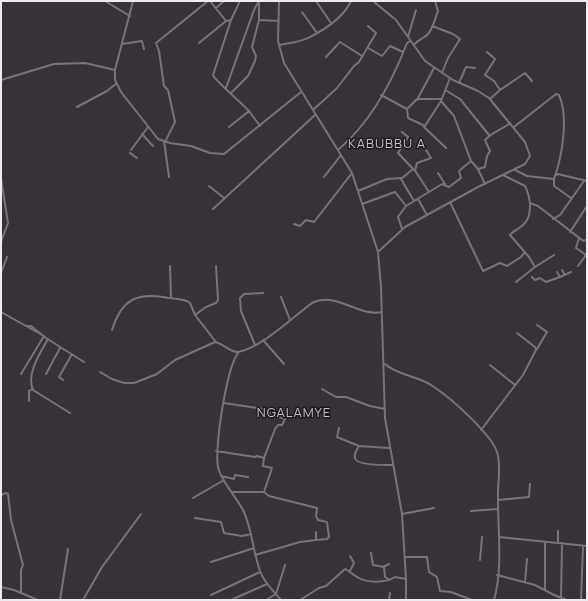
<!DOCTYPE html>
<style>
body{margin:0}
#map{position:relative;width:588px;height:601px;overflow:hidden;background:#373139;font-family:Manrope,sans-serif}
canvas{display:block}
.frame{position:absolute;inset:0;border:2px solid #efebf0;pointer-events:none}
</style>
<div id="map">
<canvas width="588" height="601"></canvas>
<div class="frame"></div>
</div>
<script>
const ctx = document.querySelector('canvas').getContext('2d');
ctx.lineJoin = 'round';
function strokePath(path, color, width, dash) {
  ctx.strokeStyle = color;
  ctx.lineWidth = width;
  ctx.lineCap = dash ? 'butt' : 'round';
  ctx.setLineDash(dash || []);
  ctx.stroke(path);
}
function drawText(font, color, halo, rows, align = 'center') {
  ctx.font = font + ' Manrope,sans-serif';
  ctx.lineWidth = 3;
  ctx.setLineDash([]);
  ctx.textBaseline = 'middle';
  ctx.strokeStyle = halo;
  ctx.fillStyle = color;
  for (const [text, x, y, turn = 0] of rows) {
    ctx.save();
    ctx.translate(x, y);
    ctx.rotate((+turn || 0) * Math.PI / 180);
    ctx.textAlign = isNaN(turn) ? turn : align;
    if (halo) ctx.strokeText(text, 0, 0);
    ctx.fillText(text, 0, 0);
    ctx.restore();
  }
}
const minor = new Path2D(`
 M105,1L130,16
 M133,1L115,70V80L121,92L158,139L170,143L191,146L210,153L224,154L301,92
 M210,1L226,21
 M240,1L231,20L213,75C214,80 242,103 249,111
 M279,1L278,41L284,63L352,173L378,252L381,287L385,418L402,514L406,579V600
 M316,1L331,23
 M373,1L396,20L425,61L453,80L478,91L489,98L525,142L530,156L525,164L478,187L405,227L378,252
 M216,8L224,1
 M302,12L317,33
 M259,20L279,21
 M432,26L453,34L460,39L448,58L442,73
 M408,37L416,10
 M199,43L226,21L231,20
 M122,44L142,41L144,49
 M279,45C289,43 303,42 312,36C327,28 344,17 351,1
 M414,45C418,39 423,39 427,35C433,30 435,18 438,11L435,1
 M368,48L382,56L390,46L403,52
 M487,52L495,59L485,75L494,81L500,90
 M326,57L340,42L362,56
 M1,80L54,64L85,63L115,70
 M459,83L466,67L475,68
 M226,88L254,10L259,1
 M445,90L460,99L489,135
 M231,93L248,76L255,61L256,56L252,47L259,20V1
 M381,95L407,109
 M490,99L500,90L525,73L532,81
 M417,100L434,68
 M77,107L107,91L117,83
 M407,109L408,118L425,126L441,101
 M407,109L417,99H441
 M313,110L337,88L354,66L359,62L376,33L368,26
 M229,127L249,111L260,126
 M424,127L446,148
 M514,127L556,94L559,95C569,117 562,157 554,179V186L571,198
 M402,132L408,137L398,153L416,172L429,192
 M142,134L153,146
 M164,141L169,177
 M165,142L175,122L168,90L164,86L159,51L156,43L208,1
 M339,149C371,122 392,82 407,43L410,41
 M131,150L148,127
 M130,153L137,158
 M471,161L478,169L485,167L487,156L490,151L485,140C493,131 502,130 510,123
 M413,169L401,179L414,201
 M478,169L485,184
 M515,170L527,176L554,179
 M415,171L417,163L431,158L426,150
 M438,173L445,184
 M503,175L525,186C531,198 533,216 523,225C519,229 513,231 510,235L529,257L535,267L516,282
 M556,175L558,174L587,181
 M324,177L341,155
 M1,178L8,223L1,242
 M209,186L224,198
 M358,191L387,179L401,178
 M418,199L427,215
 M450,202L483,271L500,263L507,266L521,257L525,252
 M530,203L538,206L582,240L584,241L587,239
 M362,204L395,192L406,206
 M213,209L315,115
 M553,219L560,215L584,181
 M294,224L300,226L306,220L314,222L352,173
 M402,229L398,217L406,206L442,184L449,187L461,178L459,171L471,161L454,116L441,101L450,78
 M570,232L587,206
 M170,266L171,298
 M578,266L586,255L576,248L579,238
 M535,267L554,255
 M562,270L565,275
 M1,273L7,257
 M532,277L535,280L540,278L546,282L560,277L557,272
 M560,277L571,272
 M281,297L290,320
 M1,312L44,336L21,374
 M195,315L206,307L216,303L218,300L216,266
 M27,326H31L46,338L84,362
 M112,330C122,298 138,292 169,298C176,299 185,299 190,303L195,315L216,342
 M48,339C40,353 26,374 33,390L70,413
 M263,340L284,364
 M255,345L241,311L240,298L244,294L263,293
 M537,349L547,332L537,325
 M239,352C227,364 214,449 218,467C221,482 237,497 244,512C252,530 253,551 260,571C264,583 273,590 281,600
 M385,364C398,376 420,376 434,387C451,398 491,434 497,452C502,466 497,485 498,500C498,533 503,568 494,600
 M490,365L515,385
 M100,372L112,379L124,383H134L157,374L175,360L215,342C222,343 230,352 237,352C259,350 294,316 312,303C336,291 358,317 382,312
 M46,374L60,348
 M63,380L59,377L72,354
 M322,389L336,397H346L370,406L385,409
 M29,401V391L32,389
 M224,403L264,409L273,415L285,419L282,425H278L275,429L264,458
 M339,428L337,437L359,446
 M481,430L523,375L536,350L535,347L517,333
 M389,448L359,446C357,449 354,454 355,458C356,466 386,465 393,465
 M216,451L255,457L257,456L264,458L263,466L272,468L264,492
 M221,476L234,479L235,475L248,477
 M233,492H264L269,496L317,508L316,516L318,520L327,522L329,537L327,539L316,540
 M1,495L6,493L8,494L11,520L23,565L21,570V593
 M193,498L224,480
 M498,500L529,497L530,484
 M471,511L498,509
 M402,514L434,508
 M195,518L221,522L224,533L242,536L251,534
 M499,537L587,546
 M545,542V590
 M558,542V531
 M371,553L373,565L384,567L385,577L390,580
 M255,555L300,542L316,540V532
 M350,556L354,563L350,571
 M405,557H427L429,572L437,577L440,591L451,592L472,600
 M480,560L482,537
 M211,562L254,548
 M383,567L389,564
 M497,575L535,585L554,595L567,600
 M525,582L527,559
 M1,587L14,590L38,600
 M211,595L260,572
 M561,599L562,543
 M60,600L68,549
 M83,600L102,567L141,514
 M231,600L267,584
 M266,600L276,594L285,565
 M300,600L319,588L326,586L345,569C350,571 354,576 359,578C368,583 386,583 395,577L406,579
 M389,600L390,593
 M581,600L583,546`);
const quarterNames = [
 ["KABUBBU A",387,144],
 ["NGALAMYE",294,413]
];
strokePath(minor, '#777478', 2);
ctx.letterSpacing = '1px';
drawText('13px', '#c6bec8', '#1d1a1d', quarterNames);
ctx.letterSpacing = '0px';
</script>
